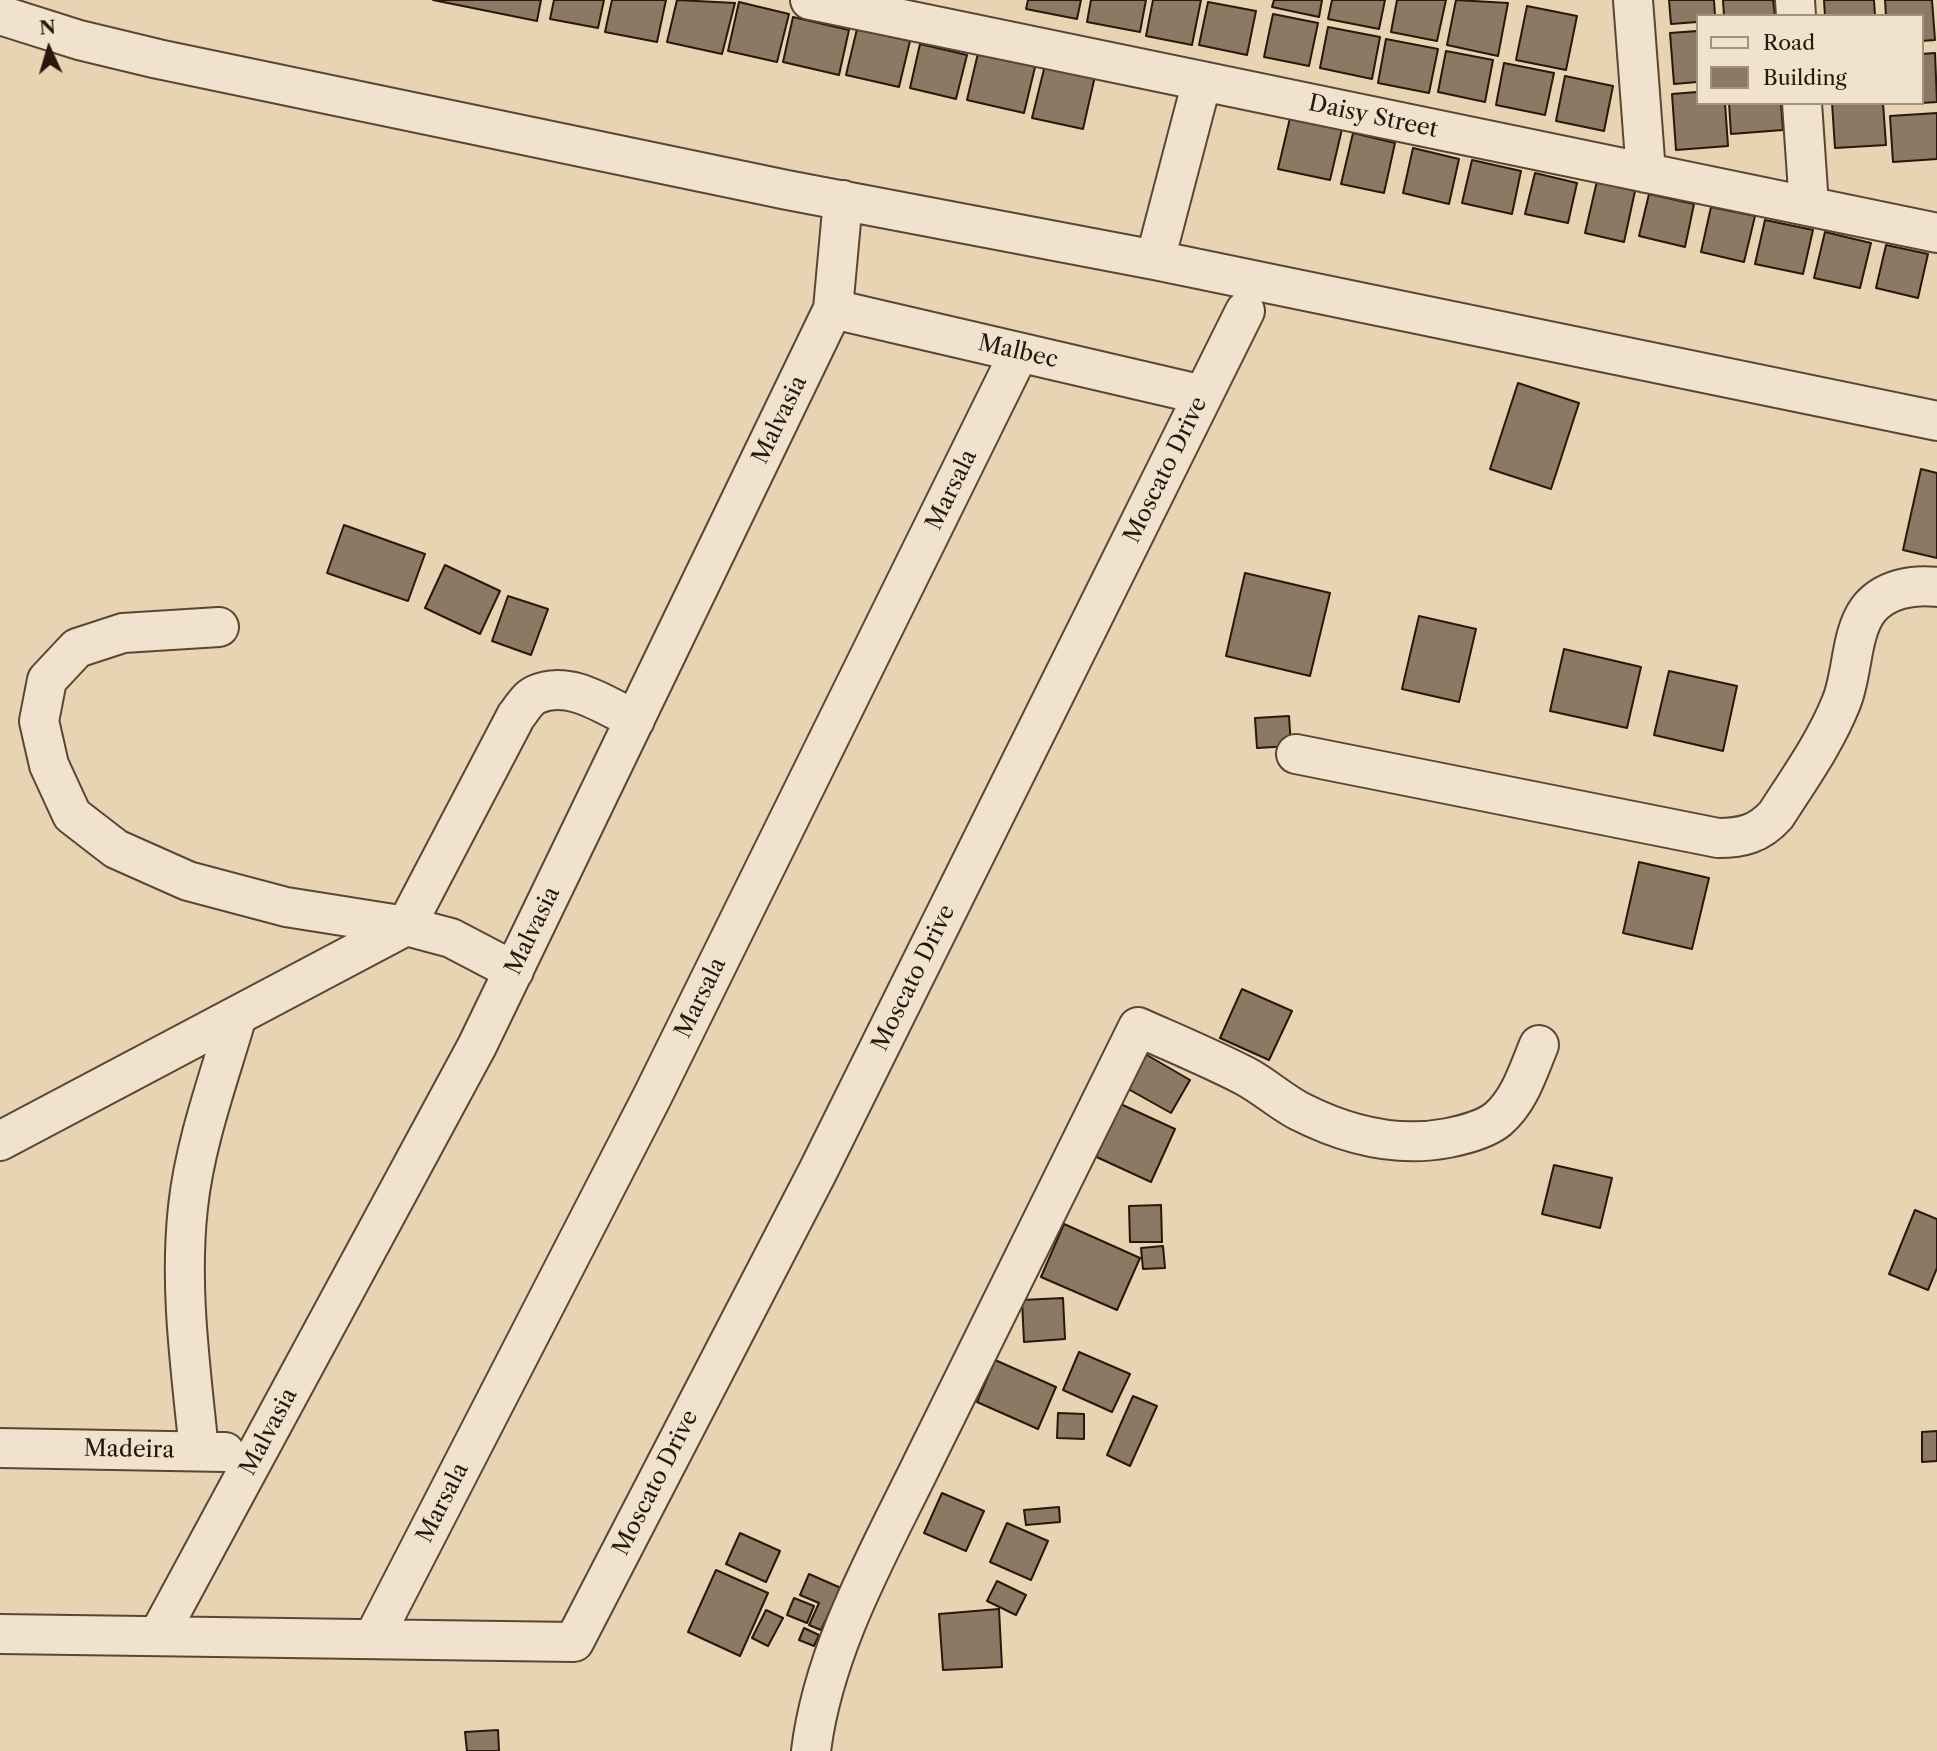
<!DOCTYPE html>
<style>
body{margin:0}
#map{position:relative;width:1937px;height:1751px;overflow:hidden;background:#e8d3b2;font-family:"Libre Caslon Text",serif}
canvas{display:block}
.legend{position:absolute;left:1696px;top:14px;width:228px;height:91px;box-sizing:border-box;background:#f0e2cd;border:2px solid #a09180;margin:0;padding:9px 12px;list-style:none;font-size:21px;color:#28180d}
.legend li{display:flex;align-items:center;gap:14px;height:35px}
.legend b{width:35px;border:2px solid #a09180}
.north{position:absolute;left:14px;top:14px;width:70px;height:70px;-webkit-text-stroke:5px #f0e2cd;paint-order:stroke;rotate:356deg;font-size:19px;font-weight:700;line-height:28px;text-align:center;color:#28180d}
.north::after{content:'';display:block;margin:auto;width:24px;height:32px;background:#28180d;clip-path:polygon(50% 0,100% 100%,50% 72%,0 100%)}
</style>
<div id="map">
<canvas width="1937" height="1751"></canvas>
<ul class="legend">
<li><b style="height:9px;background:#f0e2cd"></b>Road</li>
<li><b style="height:19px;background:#8c7963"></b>Building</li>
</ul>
<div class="north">N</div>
</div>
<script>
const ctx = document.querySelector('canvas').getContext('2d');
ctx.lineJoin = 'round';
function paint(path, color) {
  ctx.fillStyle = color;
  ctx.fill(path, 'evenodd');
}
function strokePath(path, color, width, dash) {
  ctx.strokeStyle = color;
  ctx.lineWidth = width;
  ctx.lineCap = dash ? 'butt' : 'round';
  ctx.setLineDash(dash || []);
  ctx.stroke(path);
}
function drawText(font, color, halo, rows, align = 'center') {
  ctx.font = font + ' "Libre Caslon Text",serif';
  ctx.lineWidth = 6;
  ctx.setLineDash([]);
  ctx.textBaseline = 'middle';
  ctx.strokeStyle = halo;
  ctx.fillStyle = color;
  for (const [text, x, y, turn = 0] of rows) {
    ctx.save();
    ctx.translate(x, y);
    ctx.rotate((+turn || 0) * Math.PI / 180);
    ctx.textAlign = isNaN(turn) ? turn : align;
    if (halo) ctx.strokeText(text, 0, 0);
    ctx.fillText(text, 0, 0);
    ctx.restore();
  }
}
const building = new Path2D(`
 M433,0H541L537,21Z
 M554,0H604L598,28L550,19Z
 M612,0H666L657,42L605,32Z
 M677,0L735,3L722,54L667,42Z
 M1028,0H1081L1077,19L1026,9Z
 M1091,0H1146L1140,32L1087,22Z
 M1153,0H1201L1192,45L1146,36Z
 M1274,0H1322L1319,17L1272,7Z
 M1332,0H1385L1379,29L1328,19Z
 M1397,0H1446L1437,41L1391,32Z
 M1456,0L1508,3L1498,56L1447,45Z
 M1669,0H1714L1715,16H1697V22L1671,24Z
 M1723,0H1773L1775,16H1724Z
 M1824,0H1874L1875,16H1825Z
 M1885,0H1932L1935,40L1921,41V16H1886Z
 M739,2L789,14L777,62L728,51Z
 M1208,2L1256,11L1247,55L1199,45Z
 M1527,6L1577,16L1566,70L1516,60Z
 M1273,14L1318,23L1309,66L1264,57Z
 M793,17L849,30L839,75L783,62Z
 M1328,27L1380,37L1372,79L1320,68Z
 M857,29L910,41L899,87L846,75Z
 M1697,31V82L1674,84L1670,33Z
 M1386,39L1438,49L1429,93L1378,83Z
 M920,44L967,55L956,99L910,88Z
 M979,49L1036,63L1024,113L967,100Z
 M1446,51L1493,60L1485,102L1438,92Z
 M1935,53L1937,102L1921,103V54Z
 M1504,63L1554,73L1545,115L1496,105Z
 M1045,65L1095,76L1083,129L1032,118Z
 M1565,76L1613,86L1604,131L1556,121Z
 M1697,92V103H1725L1728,146L1676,150L1672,94Z
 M1729,103H1781L1783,130L1731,134Z
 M1832,103H1883L1886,145L1835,148Z
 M1937,113V159L1893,162L1890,116Z
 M1290,118L1342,129L1330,180L1278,169Z
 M1353,133L1395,143L1384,193L1341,184Z
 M1413,148L1459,159L1449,204L1403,193Z
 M1472,160L1521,171L1512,214L1462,203Z
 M1535,173L1577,183L1568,223L1525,214Z
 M1597,181L1635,191L1624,242L1585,233Z
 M1649,194L1694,204L1685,247L1639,236Z
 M1711,207L1755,216L1744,262L1701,252Z
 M1765,220L1813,230L1803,274L1755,264Z
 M1825,232L1871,243L1860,288L1814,278Z
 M1886,245L1928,254L1918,298L1876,288Z
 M1518,383L1579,403L1551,489L1490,469Z
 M1921,469L1937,473V558L1903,550Z
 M344,525L425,554L408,601L327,573Z
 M445,565L500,591L480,634L425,608Z
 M1245,573L1330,593L1310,676L1226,656Z
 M508,596L548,609L531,655L492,641Z
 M1419,616L1476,629L1459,702L1402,689Z
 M1564,649L1641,667L1627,728L1550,711Z
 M1669,671L1737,686L1723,751L1654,735Z
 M1289,716L1291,746L1257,748L1255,718Z
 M1639,862L1709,878L1692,949L1623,933Z
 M1242,989L1292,1011L1269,1060L1220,1038Z
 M1140,1051L1190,1080L1171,1113L1121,1085Z
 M1114,1101L1175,1129L1151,1182L1090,1154Z
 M1554,1165L1612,1178L1600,1228L1542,1214Z
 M1161,1205L1162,1242H1130L1129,1206Z
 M1915,1210L1937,1219V1268L1928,1290L1889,1274Z
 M1064,1224L1140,1258L1117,1310L1041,1277Z
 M1163,1246L1165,1268L1143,1269L1141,1248Z
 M1063,1298L1065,1339L1024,1342L1022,1300Z
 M1079,1352L1130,1374L1112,1412L1063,1390Z
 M995,1360L1056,1387L1038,1429L977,1402Z
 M1133,1396L1157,1406L1130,1466L1107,1455Z
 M1058,1413L1084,1414V1439L1057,1438Z
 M1937,1431V1461L1922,1462V1432Z
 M942,1493L984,1511L966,1551L924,1533Z
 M1059,1507L1060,1522L1026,1525L1024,1510Z
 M1007,1523L1048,1541L1031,1580L990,1562Z
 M740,1533L780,1551L766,1582L726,1564Z
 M716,1570L768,1593L740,1656L688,1632Z
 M809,1574L841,1588L821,1630L809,1625L819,1603L800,1595Z
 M997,1581L1026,1595L1016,1615L987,1601Z
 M794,1598L814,1606L807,1623L787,1615Z
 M999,1609L1002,1667L943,1670L939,1614Z
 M766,1610L783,1618L768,1646L752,1638Z
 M804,1628L819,1635L814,1646L799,1640Z
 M498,1730L499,1751H467L465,1732Z`);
const minor = new Path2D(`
 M810,0L1937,233
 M1633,0L1646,173
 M1795,0L1796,16
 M0,15L79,40L158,59L787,190L1155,260L1937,421
 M1802,103L1809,206
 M1155,260L1202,81
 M833,309L1203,395
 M219,627L123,633L77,648L47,680L39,721L49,765L72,815L116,849L188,881L286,907L406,926L451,938L514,971
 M1296,754L1718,838C1742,838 1759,834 1776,815C1799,779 1825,743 1841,703C1853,675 1850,635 1868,610C1884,589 1913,584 1937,587
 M0,1141L406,926L516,716C521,710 527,699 535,695C569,679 604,705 635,720
 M0,1448L225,1452
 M199,1451C191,1370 179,1289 188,1207C195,1142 219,1078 237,1016
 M0,1634L574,1642L818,1171L1245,311
 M158,1636L477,1046L833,309L843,200
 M373,1639L652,1097L1019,353
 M811,1751C824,1646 881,1549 926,1456C996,1312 1067,1169 1138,1027C1174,1043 1210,1058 1245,1076C1264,1086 1280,1101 1299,1111C1346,1135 1396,1148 1448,1138C1463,1135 1486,1129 1498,1119C1520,1100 1528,1071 1539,1045`);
const streetNames = [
 ["Daisy Street",1373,117,12],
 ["Malbec",1018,352,13],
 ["Malvasia",780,420,-64],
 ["Moscato Drive",1166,470,-64],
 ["Marsala",952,490,-64],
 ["Malvasia",533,931,-64],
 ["Moscato Drive",914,978,-64],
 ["Marsala",701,998,-64],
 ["Malvasia",269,1432,-62],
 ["Madeira",129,1450,1],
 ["Moscato Drive",656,1483,-63],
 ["Marsala",443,1503,-63]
];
paint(building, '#8c7963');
strokePath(building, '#28180d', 2);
strokePath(minor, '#584736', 42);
strokePath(minor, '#f0e2cd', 38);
drawText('23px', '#28180d', '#f0e2cd', streetNames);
</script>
